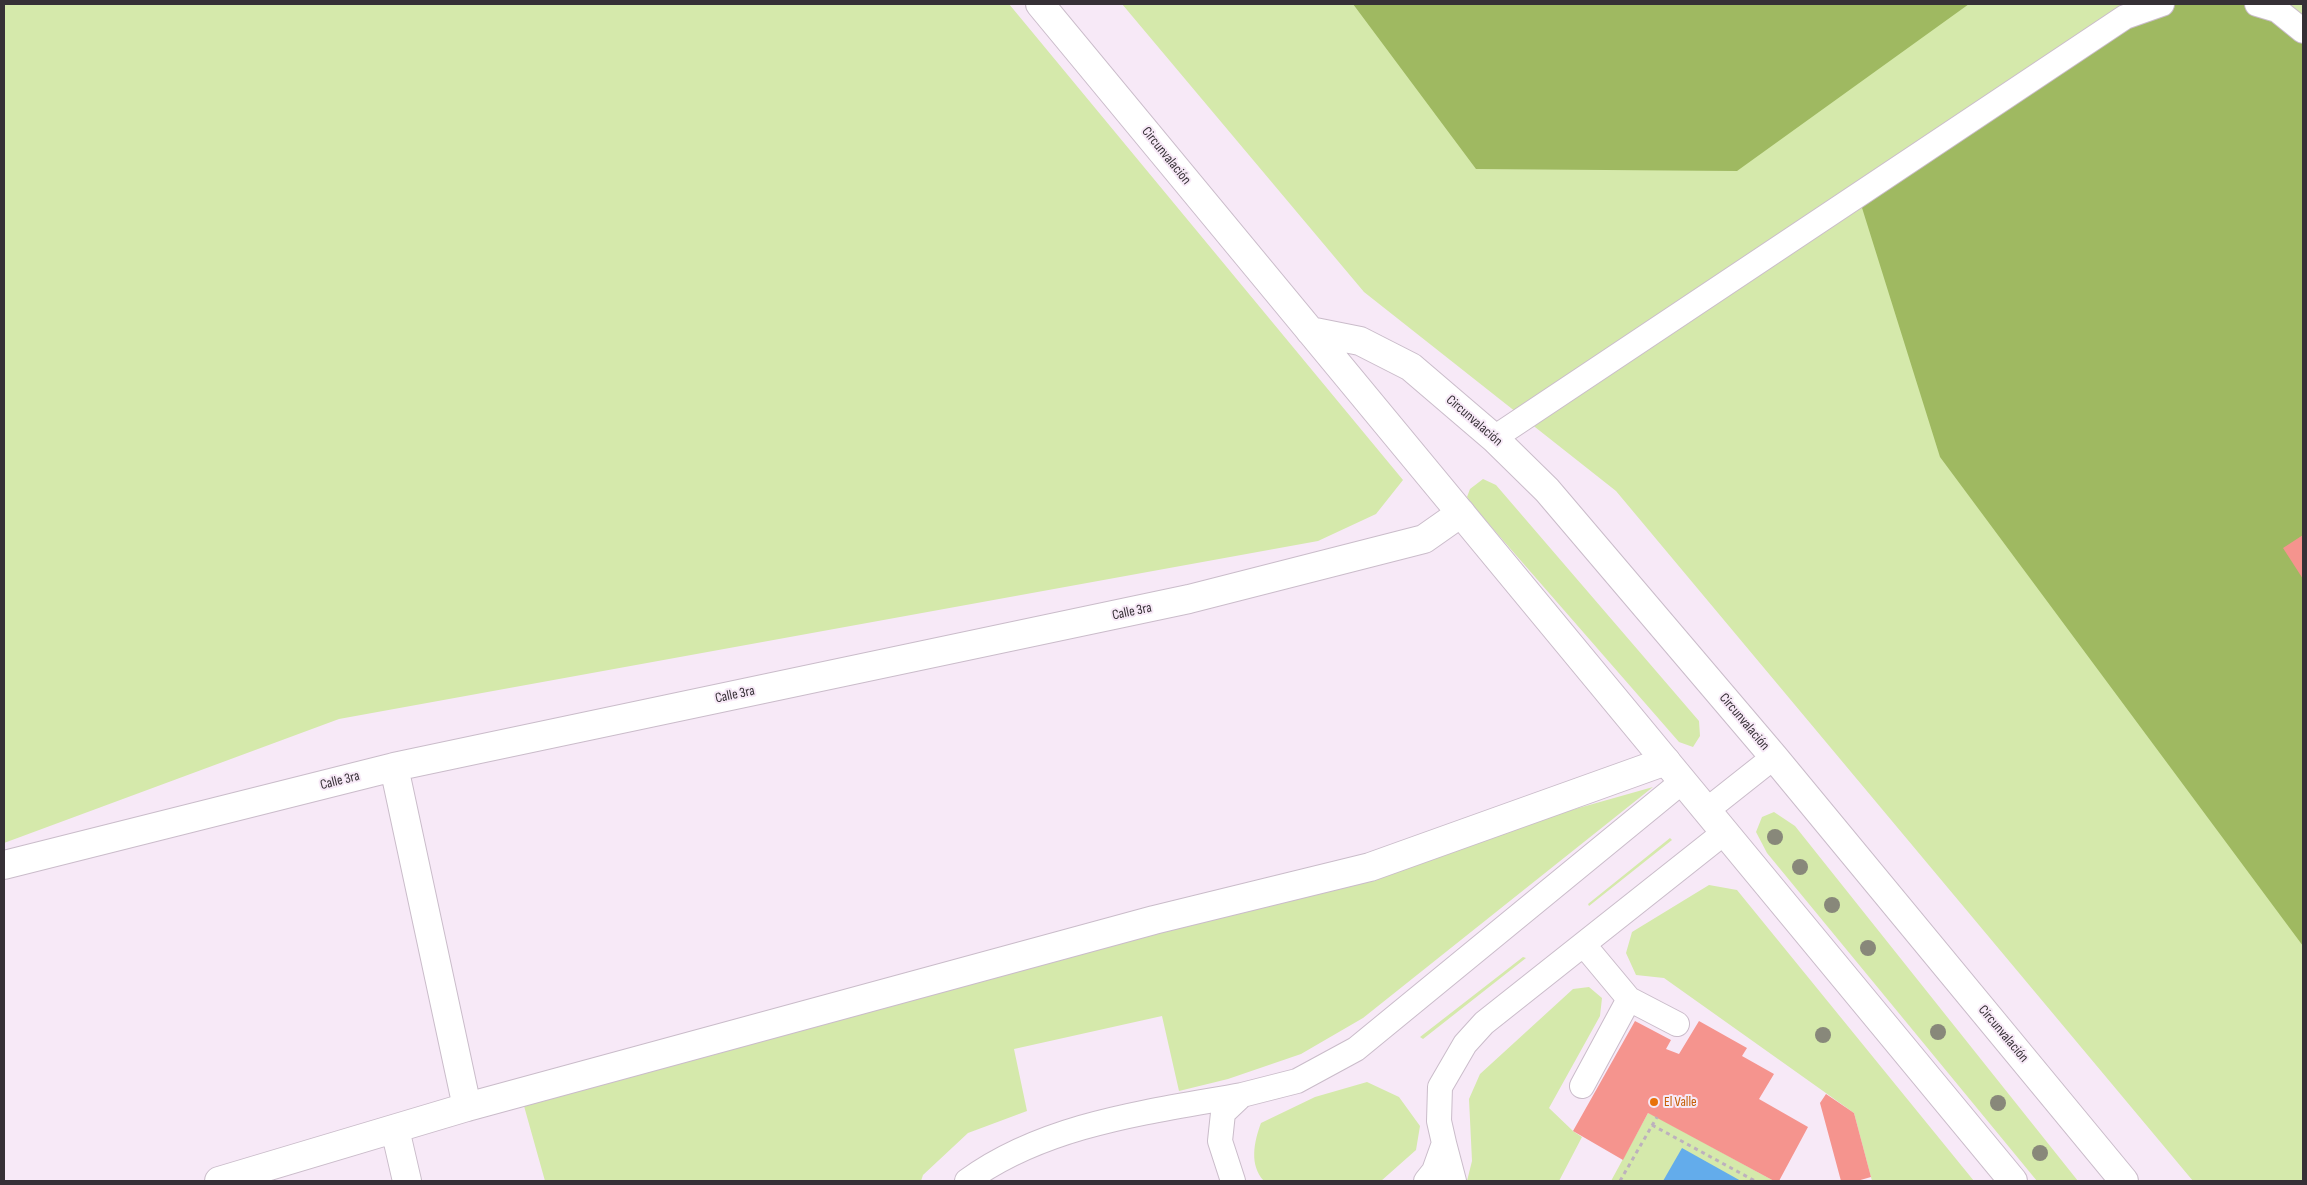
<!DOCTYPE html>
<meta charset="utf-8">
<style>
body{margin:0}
#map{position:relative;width:2307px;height:1185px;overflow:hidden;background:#f7e9f7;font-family:"Sofia Sans Condensed",sans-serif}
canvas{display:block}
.frame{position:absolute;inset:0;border:5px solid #363036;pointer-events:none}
</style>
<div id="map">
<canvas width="2307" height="1185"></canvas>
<div class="frame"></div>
</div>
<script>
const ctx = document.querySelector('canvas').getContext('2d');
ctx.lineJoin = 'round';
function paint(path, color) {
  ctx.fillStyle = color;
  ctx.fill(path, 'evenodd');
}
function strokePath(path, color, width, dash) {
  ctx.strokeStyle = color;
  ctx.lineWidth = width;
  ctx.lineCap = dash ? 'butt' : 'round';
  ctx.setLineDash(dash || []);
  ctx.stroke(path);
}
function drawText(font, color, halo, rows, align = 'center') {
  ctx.font = font + ' "Sofia Sans Condensed",sans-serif';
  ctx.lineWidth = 4;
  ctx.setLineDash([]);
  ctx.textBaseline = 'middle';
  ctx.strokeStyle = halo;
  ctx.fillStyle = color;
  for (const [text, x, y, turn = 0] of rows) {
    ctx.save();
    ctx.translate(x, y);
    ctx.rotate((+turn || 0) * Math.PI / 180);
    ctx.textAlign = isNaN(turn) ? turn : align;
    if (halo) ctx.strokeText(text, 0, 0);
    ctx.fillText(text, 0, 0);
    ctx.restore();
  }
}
const green = new Path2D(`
 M4,4H1009L1403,480L1376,514L1318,541L339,719L4,843Z
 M1122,4H2303V1181H2193L1616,491L1364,292Z
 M1483,479L1496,485L1699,721L1700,736L1693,747L1679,742L1474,507L1467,497L1470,489Z
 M1653,787L1363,1018L1301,1054L1228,1079L1179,1091L1162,1016L1014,1049L1027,1111L968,1133L923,1175L921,1181H545L524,1106Z
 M1774,812L1795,826L2078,1181H2037L1767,853L1756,832L1762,817Z
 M1670,838L1672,840L1589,906L1588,904Z
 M1709,885L1737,890L1974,1181H1872L1854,1113L1664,978L1636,975L1626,953L1632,932Z
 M1523,957L1526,958L1423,1039L1420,1037Z
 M1589,987L1602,998L1600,1016L1549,1108L1573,1131L1582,1137L1559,1181H1467L1472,1161L1469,1099L1480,1074L1573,989Z
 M1367,1082L1399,1097L1420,1126L1416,1150L1381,1181H1264C1249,1165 1254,1142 1261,1123L1315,1097Z
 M1648,1113L1657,1117L1774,1181H1611Z`);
const forest = new Path2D(`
 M1353,4H1969L1737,171L1476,169Z
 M2162,4H2257L2303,31V946L1940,457L1858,195Z`);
const water = new Path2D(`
 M1682,1148L1741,1181H1663Z`);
const building = new Path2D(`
 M2303,535V579L2283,548Z
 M1635,1021L1671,1040L1666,1049L1679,1054L1699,1021L1747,1048L1742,1056L1774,1074L1759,1099L1808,1127L1779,1181H1774L1648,1113L1623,1160L1573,1131Z
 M1826,1094L1854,1113L1871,1177L1857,1181H1841L1820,1103Z`);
const path = new Path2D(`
 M1652,1125L1755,1181
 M1620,1181L1657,1117`);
const service = new Path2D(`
 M2257,4L2277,10L2303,31
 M1494,438L2125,17L2162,4
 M1707,810L1774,757
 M1584,945L1629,999
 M1582,1086L1629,999L1677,1024
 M1444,1143L1454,1181
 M967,1181C1045,1124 1148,1112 1242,1095
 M1233,1181L1220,1141L1223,1113L1242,1095L1297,1081L1356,1049L1683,781
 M1426,1181L1434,1171L1444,1143L1439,1121L1440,1087L1465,1044L1484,1023L1725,832`);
const minor = new Path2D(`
 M394,767L467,1107
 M4,865L394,767L1189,599L1424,539L1461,513
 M395,1129L407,1181
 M219,1181L467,1107L1154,920L1370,867L1666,761`);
const tertiary = new Path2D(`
 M1040,4L2013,1181
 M1310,331L1360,341L1411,367L1494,438L1547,490L1774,757L2124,1181`);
const trees = [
 [1775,837],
 [1800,867],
 [1832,905],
 [1868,948],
 [1938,1032],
 [1823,1035],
 [1998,1103],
 [2040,1153]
];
const markers = [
 [1654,1102,5,"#e8710a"]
];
const streetNames = [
 ["Circunvalación",1166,156,51],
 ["Circunvalación",1474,421,41],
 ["Calle 3ra",1132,612,-12],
 ["Calle 3ra",735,695,-12],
 ["Circunvalación",1744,722,50],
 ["Calle 3ra",340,781,-14],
 ["Circunvalación",2003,1034,50]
];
const foodNames = [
 ["El Valle",1664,1102]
];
paint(green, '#d5e9ab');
paint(forest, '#9fb961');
paint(water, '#63aceb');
paint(building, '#f5948e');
strokePath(service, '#cabcca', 26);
strokePath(minor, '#cabcca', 30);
strokePath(tertiary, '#cabcca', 30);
strokePath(path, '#bdb1bd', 3, [4, 4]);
strokePath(service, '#fff', 24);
strokePath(minor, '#fff', 28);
strokePath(tertiary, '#fff', 28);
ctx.fillStyle = '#88887a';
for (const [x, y] of trees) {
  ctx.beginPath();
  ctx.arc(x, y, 8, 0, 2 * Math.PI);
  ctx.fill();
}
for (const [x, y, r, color] of markers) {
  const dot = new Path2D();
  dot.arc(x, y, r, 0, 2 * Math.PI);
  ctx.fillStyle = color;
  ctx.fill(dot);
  strokePath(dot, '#f7e9f7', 2);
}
drawText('14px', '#363036', '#f7e9f7', streetNames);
drawText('14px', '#c56008', '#f7e9f7', foodNames, 'left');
</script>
